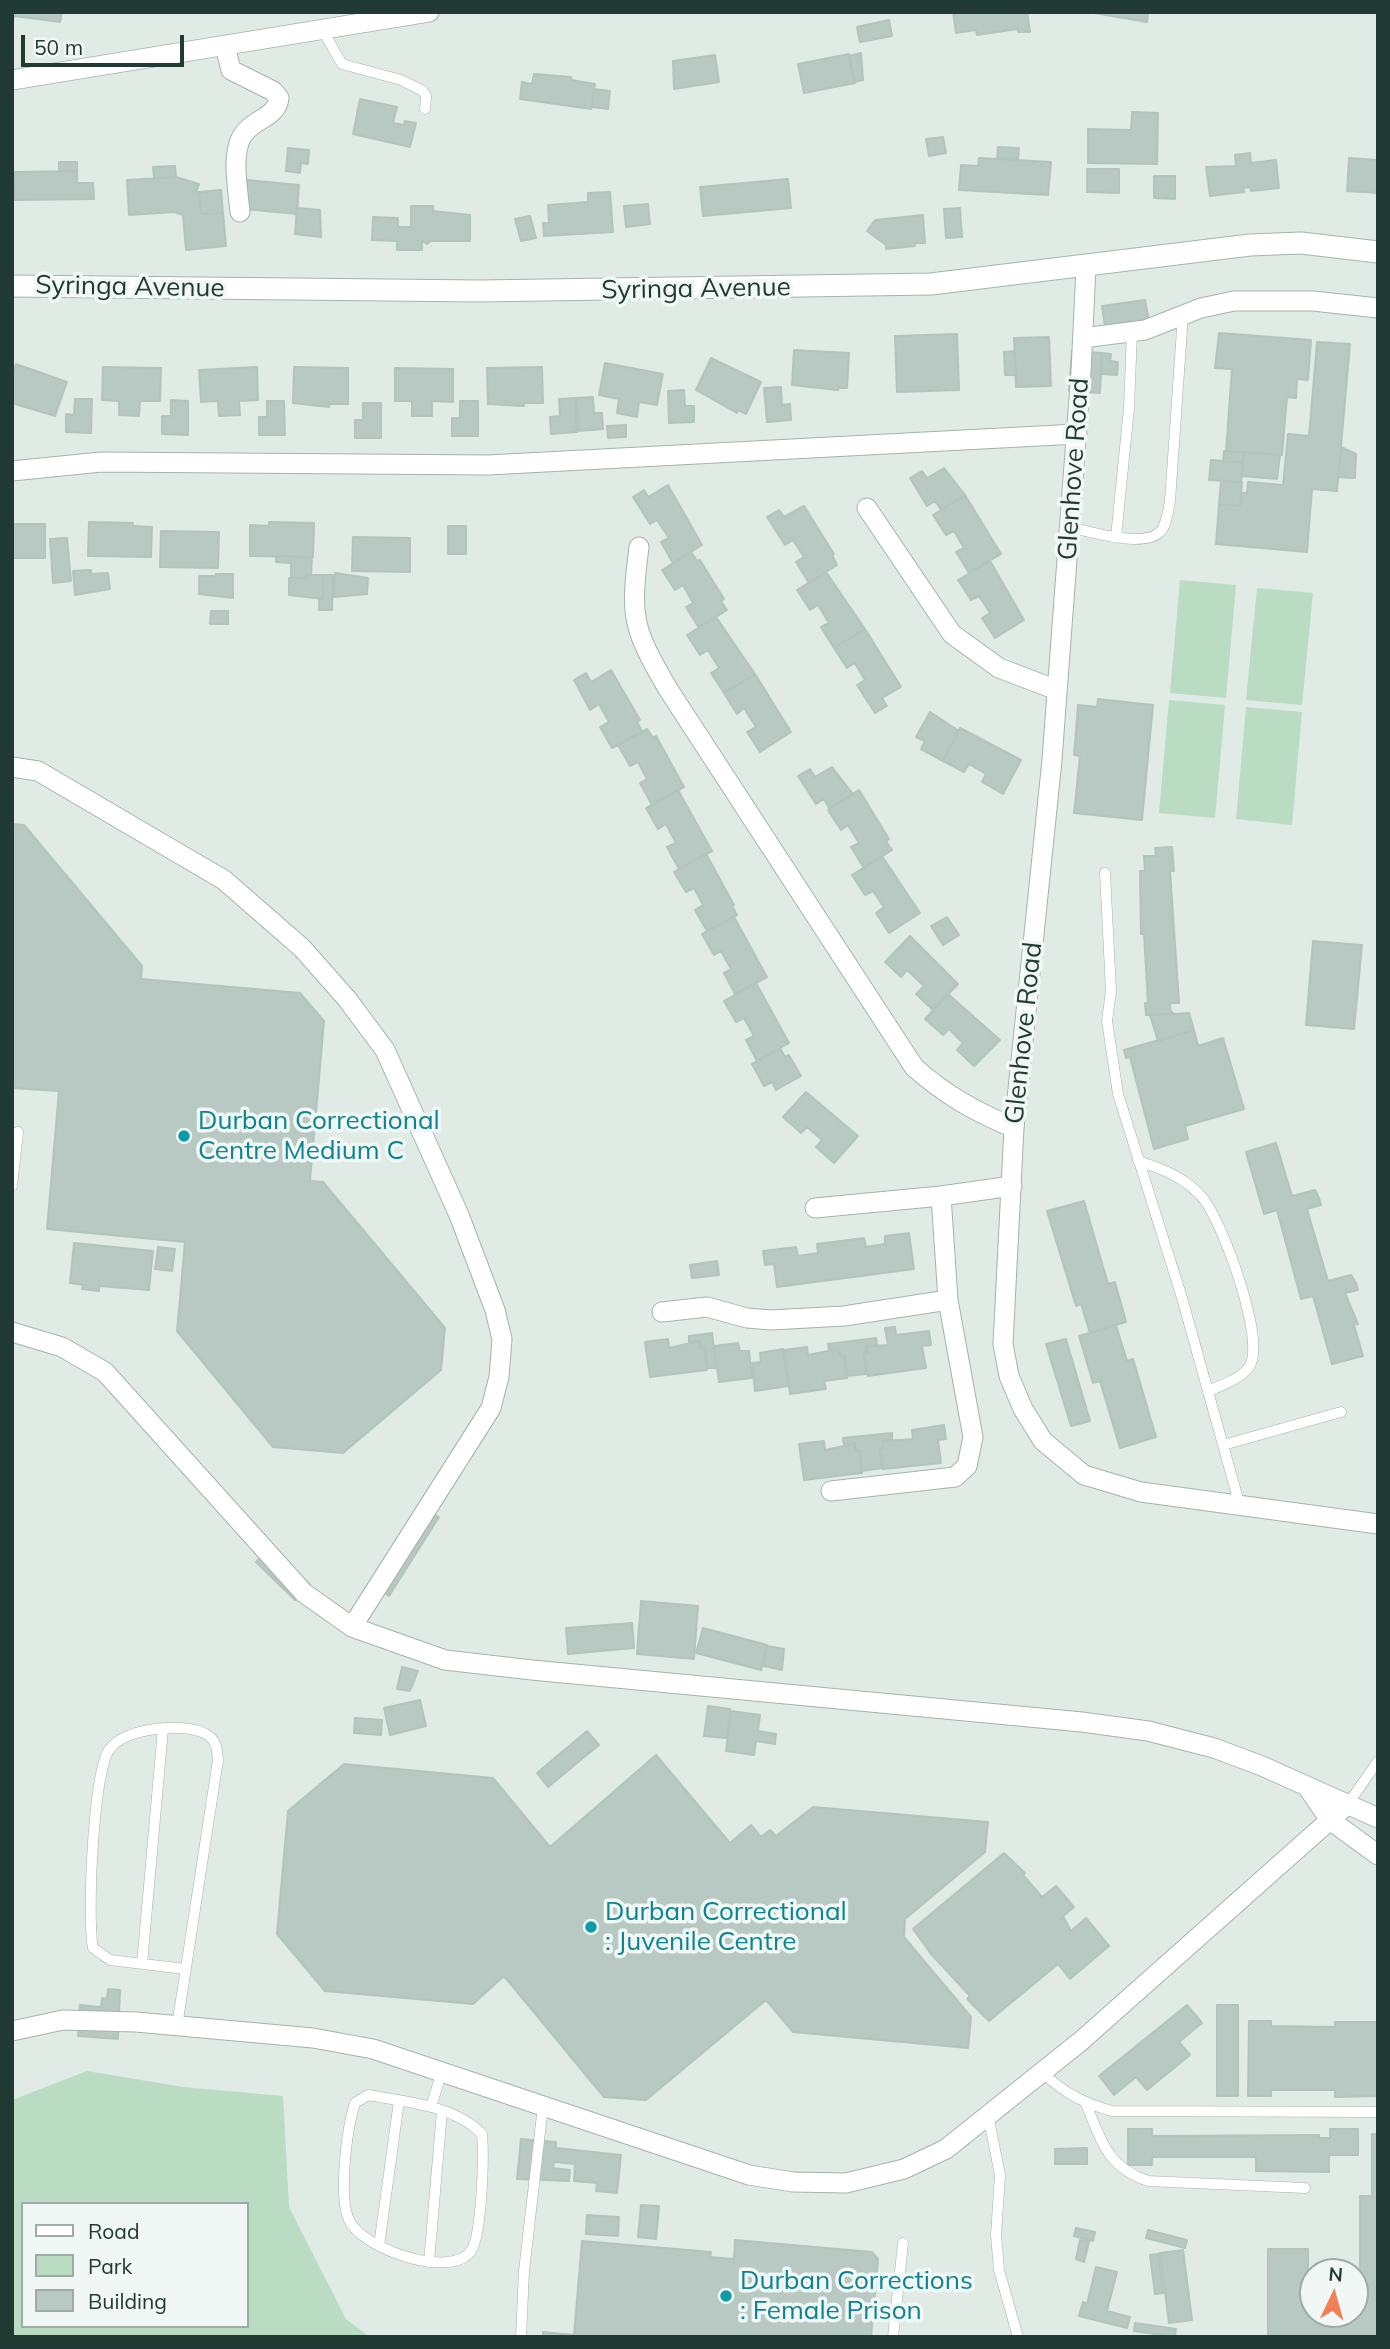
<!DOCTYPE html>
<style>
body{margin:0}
#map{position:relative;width:1390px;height:2349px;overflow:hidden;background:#e0ebe6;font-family:Mulish,sans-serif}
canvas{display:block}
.frame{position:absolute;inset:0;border:14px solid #213b34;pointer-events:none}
.legend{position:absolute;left:21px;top:2202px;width:228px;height:126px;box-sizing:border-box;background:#f0f7f4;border:2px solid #9daca7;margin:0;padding:9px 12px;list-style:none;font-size:21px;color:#213b34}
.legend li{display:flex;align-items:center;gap:14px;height:35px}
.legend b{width:35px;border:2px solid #9daca7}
.north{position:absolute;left:1299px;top:2258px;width:70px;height:70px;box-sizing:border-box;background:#f0f7f4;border:2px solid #9daca7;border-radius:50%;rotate:5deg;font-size:19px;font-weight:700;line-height:28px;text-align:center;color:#213b34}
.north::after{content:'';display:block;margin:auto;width:24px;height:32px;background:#f18057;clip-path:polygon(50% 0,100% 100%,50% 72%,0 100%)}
.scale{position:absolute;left:21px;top:35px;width:163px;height:32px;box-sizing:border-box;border:4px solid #213b34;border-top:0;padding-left:9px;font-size:21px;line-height:24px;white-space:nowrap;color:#213b34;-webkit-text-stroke:5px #f0f7f4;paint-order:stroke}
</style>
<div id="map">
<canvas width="1390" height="2349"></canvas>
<div class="frame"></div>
<ul class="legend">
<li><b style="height:9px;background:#fff"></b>Road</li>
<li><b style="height:19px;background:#b9dcc3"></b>Park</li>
<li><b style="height:19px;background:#b8c8c2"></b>Building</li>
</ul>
<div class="north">N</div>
<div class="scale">50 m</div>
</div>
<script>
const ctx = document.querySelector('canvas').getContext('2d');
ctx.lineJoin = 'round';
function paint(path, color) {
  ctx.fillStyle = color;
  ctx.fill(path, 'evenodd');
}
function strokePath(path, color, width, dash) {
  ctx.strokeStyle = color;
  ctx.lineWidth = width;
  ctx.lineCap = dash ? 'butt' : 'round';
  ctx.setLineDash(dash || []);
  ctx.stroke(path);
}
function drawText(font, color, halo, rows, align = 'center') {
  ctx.font = font + ' Mulish,sans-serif';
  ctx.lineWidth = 7;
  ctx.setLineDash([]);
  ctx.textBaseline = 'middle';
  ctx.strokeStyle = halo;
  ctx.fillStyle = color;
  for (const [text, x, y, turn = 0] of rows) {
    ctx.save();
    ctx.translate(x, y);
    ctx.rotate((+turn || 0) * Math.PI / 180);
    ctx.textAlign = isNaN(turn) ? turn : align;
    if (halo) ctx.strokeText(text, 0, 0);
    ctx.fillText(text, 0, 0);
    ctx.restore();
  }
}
const green = new Path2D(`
 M1180,580L1236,585L1226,698L1170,693Z
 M1257,588L1313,593L1302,705L1246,700Z
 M1169,700L1225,705L1215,818L1159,813Z
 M1246,707L1302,712L1292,825L1236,819Z
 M87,2071L183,2087L283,2096L289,2207L346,2319L370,2337H12V2100ZM23,2204H247V2326H23Z`);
const building = new Path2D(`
 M12,12H62L60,22L14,16L12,25Z
 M953,12H1027L1030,32H1018V29L977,35L976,30L956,33Z
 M1088,12H1148L1147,22Z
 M889,20L892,36L860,42L857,27Z
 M861,53L863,80L854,82L849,56Z
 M849,54L855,83L804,93L798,64Z
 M715,55L719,82L674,89L673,61Z
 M534,74L571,77V80L595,84L591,109L520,99L522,82L532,84Z
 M594,89L610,91L608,109L592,107Z
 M360,99L397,107L393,123L404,125L405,121L416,123L410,147L353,134Z
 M1132,112L1158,113L1157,164L1088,163V129L1131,130Z
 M943,137L946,153L929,156L926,139Z
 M998,147L1019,148L1018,159L997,158Z
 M288,148L309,150L308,164L301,163L300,173L286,171Z
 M1250,153L1251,163L1276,160L1279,188L1251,191L1250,187L1243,188L1244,192L1210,196L1206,167L1236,166L1235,155Z
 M979,158L1051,162L1048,195L959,190L961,165L978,166Z
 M1349,158L1378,160V193L1347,191Z
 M59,162H77V171H59Z
 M175,166L176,177L154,178L153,167Z
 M1087,169H1119V193L1087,192Z
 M77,171V183H93L94,199L15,200L14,172Z
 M1154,176H1175V199L1154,198Z
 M176,177L199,184L196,192H199L201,214L223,213L226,246L186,250L183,215L174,212L129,215L127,180Z
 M788,179L791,208L703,216L700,187Z
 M247,180L299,185L297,214L245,209Z
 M221,190L223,213L201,214L199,192Z
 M610,192L613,232L544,236L543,223H549L548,205L588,202V193Z
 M648,204L650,224L626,227L624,206Z
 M411,206H433V211L470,215V241H431L427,244L422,241V250H397V241L372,240L373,217L398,218V227H411Z
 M297,208L320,210L321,237L295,234Z
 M960,208L962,237L946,238L944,209Z
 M923,215L925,243H915V246L886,249V245L867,231L875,220Z
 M530,216L536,238L521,241L515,219Z
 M1145,300L1149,321L1105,327L1102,306Z
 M1219,333L1311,340L1308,380L1297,379L1296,398L1287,397L1282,455L1226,451L1232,369L1215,368Z
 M957,334L959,390L897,392L895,336Z
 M1049,337L1051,386L1016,387L1014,338Z
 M1317,342L1350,344L1337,491L1312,489L1307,552L1216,544L1219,504L1240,506L1242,493H1247L1248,482L1283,485L1288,434L1309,436Z
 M794,350L849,353L847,388H839L838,390L792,385Z
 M1015,351L1016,375H1005L1004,352Z
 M1072,351L1102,353L1100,393L1069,391Z
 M1102,353L1111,354L1110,361L1118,362L1117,375L1101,374Z
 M711,358L761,382L746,414L738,410L737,413L696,390Z
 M605,363L663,374L657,405L639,402L637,417L617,413L619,399L599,395Z
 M16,364L67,382L55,416L12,403V375Z
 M103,367L161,368L160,401H140L139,416L119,415V401L102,400Z
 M257,367L258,400L239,401L240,415L219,416L218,401L201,402L199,370Z
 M294,367L348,368V404H330L329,407L293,403Z
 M542,367L543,403H524V406L488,404L487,368Z
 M395,368L453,369V402L432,401V416H412V401H395Z
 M781,387L782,405L790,404L791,420L767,422L764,388Z
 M684,390L685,406H694V422L669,423L668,391Z
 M593,397L594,413H602L603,429L579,431L576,398Z
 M575,398L577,432L551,434L550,417L560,416L559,399Z
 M75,399H92L91,433L66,432V414L74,415Z
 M171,400L188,401V435L162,434V416H171Z
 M267,401H284L285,435H259V417H267Z
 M460,401H478V436H452V418H460Z
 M363,403H381V438H355V420H363Z
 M626,425V437L608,438L607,426Z
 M1341,447L1356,454L1355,478L1338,477Z
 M1224,451L1244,452L1243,463L1223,461Z
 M1244,452L1280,455L1277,479L1242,476Z
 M1211,460L1243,463L1241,482L1209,480Z
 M944,468L965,495L941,510L935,501L927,506L910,478L922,471L927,478Z
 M1221,481L1242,482L1240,506L1219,504Z
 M668,485L702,545L673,563L661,542L669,538L657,520L650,524L633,497L644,490L648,497Z
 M965,495L1001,554L969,573L956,552L964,548L954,531L946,535L933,515Z
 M804,506L834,554L832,555L837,565L809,583L796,562L804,557L793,540L785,545L767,517L779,510L784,517Z
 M89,522L133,523V526L152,527L151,557L88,556Z
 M269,522L314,523L313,557L250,556V525L269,526Z
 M12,524H45V558H12Z
 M448,526H466V554H448Z
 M161,531L219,532L218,568L160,567Z
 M353,537L410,538V572L352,571Z
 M67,538L71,581L53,583L50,539Z
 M691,552L697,561L700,560L724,599L721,601L727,610L699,628L686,607L693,603L683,585L675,590L662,570Z
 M276,556L312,557L311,575H306V578H291V563L276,562Z
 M990,561L1024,620L995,638L982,618L990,613L979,596L971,600L958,580Z
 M91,570V574L108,573L110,589L75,595L73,571Z
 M826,572L865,629L834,648L821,627L829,623L818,605L810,610L797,590Z
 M335,573L368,578L367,594L334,597Z
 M216,574H233V598L199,594V576H216Z
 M306,575H323V599L289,595V578H306Z
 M323,575H333L332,610H319V599H323Z
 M211,611H228V624H210Z
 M716,617L755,674L724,693L711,673L719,668L708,650L700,655L687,635Z
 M865,629L901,687L882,698L887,706L875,713L857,685L865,680L855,663L847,668L834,648Z
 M611,670L640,720L637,722L642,732L612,748L600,727L609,722L599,704L590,710L574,680L586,673L591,682Z
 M755,674L791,732L760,752L747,732L756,727L744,708L737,714L724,693Z
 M1098,699L1153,705L1142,820L1074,813L1080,756L1074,755L1078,705L1097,707Z
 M930,712L959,731L943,761L921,749L925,741L916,737Z
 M960,728L1021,760L1003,794L982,782L986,774L969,764L964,772L943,761Z
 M647,729L653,738L656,736L684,787L652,805L640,783L647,779L638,762L630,766L618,745Z
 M832,767L853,794L829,808L824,799L816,804L798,776L810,769L815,777Z
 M678,790L712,851L679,869L667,847L676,843L666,824L658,829L646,808Z
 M859,790L889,839L886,841L892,850L864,868L851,847L859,843L848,825L841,830L828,810Z
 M12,824L24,825L142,966L141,979L300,993L324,1021L310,1181L323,1182L445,1328L441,1370L343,1453L273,1447L177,1331L185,1242L47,1229L59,1091L12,1088Z
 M1172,847L1174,871H1170L1179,1003H1170L1171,1014L1146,1015L1145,1003H1148L1144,934H1141L1140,871H1145L1144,856H1156L1155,848Z
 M706,854L734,905L732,906L737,915L707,931L695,910L703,905L694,888L686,892L674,872Z
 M882,856L920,913L889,933L876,913L884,907L873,891L865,895L852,875Z
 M734,917L767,977L735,994L724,973L731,969L721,951L714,955L702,934Z
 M947,917L959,935L943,945L931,926Z
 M910,936L958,984L933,1010L916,994L924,986L907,970L901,977L885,962Z
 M1313,941L1362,945L1354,1029L1306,1025Z
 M756,983L789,1043L757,1061L746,1040L754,1036L744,1018L736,1022L724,1001Z
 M948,994L1000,1040L974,1066L957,1050L963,1043L949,1029L943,1035L925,1019Z
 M1171,1011L1174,1014L1189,1013L1194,1030L1158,1041L1150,1015L1171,1014Z
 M1194,1030L1198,1046L1223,1038L1244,1109L1185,1126L1188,1139L1154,1149L1130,1057L1126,1058L1124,1050Z
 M780,1048L785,1057L789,1055L801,1076L776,1090L772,1082L764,1086L752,1064Z
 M806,1092L858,1136L834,1163L816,1147L822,1140L807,1127L801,1133L783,1117Z
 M1276,1143L1292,1196L1315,1190L1319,1198L1321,1205L1307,1209L1328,1281L1351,1275L1356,1283L1358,1290L1345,1293L1358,1324L1354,1325L1363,1356L1332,1364L1313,1296L1301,1299L1277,1210L1264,1214L1246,1152Z
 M1084,1201L1108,1284L1115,1282L1126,1322L1090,1333L1081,1304L1076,1306L1047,1211Z
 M909,1233L914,1269L777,1287L774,1264L765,1265L763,1251L796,1247L798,1256L818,1253L817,1244L864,1238L866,1247L885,1244V1236Z
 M74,1243L153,1251L149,1290L99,1286V1291L82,1289L83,1285L70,1283Z
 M158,1247L175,1249L172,1271L155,1269Z
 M717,1261L719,1275L692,1278L690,1265Z
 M1116,1325L1127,1361L1133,1359L1156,1437L1120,1448L1100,1381L1093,1383L1079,1336Z
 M895,1327L896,1335L929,1331L931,1345L922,1346L926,1368L868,1376L864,1353H868L867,1346L888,1345L885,1328Z
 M712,1333L716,1368H708L705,1347L701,1348L700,1341L689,1342V1336Z
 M876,1338L877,1345L866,1346L867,1352H864L866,1374L847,1376L845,1355L840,1356L839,1349L829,1350L828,1344Z
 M668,1339L669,1348L699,1341L700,1348H704L707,1370L650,1377L645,1342Z
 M1066,1339L1090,1421L1071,1426L1046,1344Z
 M738,1343L740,1351H749L752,1378L719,1382L714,1346Z
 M807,1347L808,1355L839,1349L840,1356H844L847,1378L824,1381L826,1389L790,1394L784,1350Z
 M783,1349L788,1386L755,1391L752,1363L761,1362L760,1353Z
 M944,1425L946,1439L938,1440L941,1463L883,1469L880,1449L884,1448V1441L913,1439L912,1430Z
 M892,1433V1439L883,1440L884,1448H880L882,1468L862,1471L860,1450H856L855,1443L844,1445L843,1438Z
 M824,1441L825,1450L854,1444L855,1451H859L862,1473L804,1480L799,1444Z
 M420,1506L439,1517L389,1596L371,1585Z
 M270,1547L310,1585L295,1600L256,1562Z
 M641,1601L698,1606L694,1659L637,1654Z
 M632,1623L634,1648L568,1654L566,1628Z
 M703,1628L767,1645L761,1670L696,1653Z
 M767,1646L784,1649L782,1670L764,1666Z
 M402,1667L418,1671L410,1691L397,1689Z
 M420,1700L426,1726L390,1735L384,1708Z
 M708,1706L730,1709L727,1738L704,1736Z
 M731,1711L760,1715L758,1731L776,1734L775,1744L756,1741L754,1755L726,1751Z
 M355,1718L382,1720L381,1735L354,1733Z
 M587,1731L599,1745L548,1787L537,1773Z
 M656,1755L730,1843L751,1825L761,1837L770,1830L776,1836L813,1807L988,1822L985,1852L905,1919L904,1937L971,2017L968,2048L793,2032L766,2000L646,2100L604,2097L504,1976L473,2004L325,1991L277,1934L288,1811L344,1764L493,1778L550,1847Z
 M1004,1853L1025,1873L1023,1875L1042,1897L1056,1886L1074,1907L1060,1919L1064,1918L1071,1931L1086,1918L1109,1946L1070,1979L1058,1964L989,2021L967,1999L970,1996L931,1954L913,1929Z
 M108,1989L120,1990L118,2039L78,2036L80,2005L101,2007L102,1998L107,1999Z
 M1187,2005L1202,2023L1179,2042L1190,2055L1147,2090L1136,2077L1114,2095L1099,2076Z
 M1217,2005H1238V2096H1217Z
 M1249,2021H1271V2026L1335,2027V2022H1378V2096L1335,2097V2090H1271V2096H1248Z
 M1128,2129H1152V2136L1319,2135V2138H1330V2129H1358V2155H1329V2172L1256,2171V2157H1152V2165H1128Z
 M1372,2134H1378V2337H1268V2249H1308V2293H1313V2314H1355V2293H1360V2196H1372Z
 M521,2139L556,2142V2148L621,2155L617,2193L596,2191L597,2183L574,2181L575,2164L554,2162L553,2168L570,2170L569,2181L517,2179Z
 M1087,2148V2164H1055V2149Z
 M641,2205L659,2206L656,2239L638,2237Z
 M587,2215L619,2217L618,2236L586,2234Z
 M1076,2228L1095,2232L1093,2241L1074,2236Z
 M1148,2230L1187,2240L1185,2248L1146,2238Z
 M735,2240L872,2252L878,2259L871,2337H543V2332L574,2335L582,2241L711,2252L710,2257L734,2259Z
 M1080,2240L1089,2242L1084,2262L1076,2259Z
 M1183,2250L1192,2320L1169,2323L1160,2253Z
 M1158,2254L1163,2293L1155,2294L1150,2255Z
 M1096,2267L1117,2272L1107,2311L1130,2317L1127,2328L1079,2316L1083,2302L1087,2304Z
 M1135,2323L1176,2329L1175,2337L1134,2331Z`);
const lane = new Path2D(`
 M323,31L342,64L401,80L423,91L426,96L425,109
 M1070,527C1090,532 1144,548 1160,532C1167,525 1168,510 1170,501L1183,315
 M1116,537L1129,408L1132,332
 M1105,873L1111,991L1107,1021L1118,1094L1182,1298L1240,1506
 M1138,1161C1163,1169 1184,1177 1202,1197C1222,1220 1267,1342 1249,1367C1239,1380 1222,1385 1208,1391
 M12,1186L18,1132
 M1223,1445L1341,1412
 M1348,1804L1378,1761
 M142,1964L163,1729
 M177,2026L218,1760C217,1751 217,1742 209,1736C189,1721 123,1727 109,1750C93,1774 87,1918 93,1948L110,1960L185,1969
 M1042,2072C1064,2093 1083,2103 1112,2111L1378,2112
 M368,2095C406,2102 454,2105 482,2134C484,2156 482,2235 471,2251C450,2280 361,2248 349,2220C338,2196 347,2128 355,2103Z
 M1086,2104C1102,2142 1107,2167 1148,2181L1305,2188
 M431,2107L442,2071
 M988,2115L1000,2175L996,2235L999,2270L1018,2337
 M379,2246L399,2101
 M429,2262L442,2111
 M521,2337L524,2271L543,2106
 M893,2337L903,2243`);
const street = new Path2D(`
 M225,46L231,70L273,91L279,98C277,118 252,119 242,136C231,155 238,190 240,212
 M12,80L429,12
 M1086,267L1081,372L1052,760L1014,1128L1003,1344L1009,1376L1023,1409L1043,1441L1084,1475L1141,1492L1378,1524
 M1083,338L1145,330L1201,308L1234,301H1313L1378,308
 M12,471L101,462L488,465L1077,434
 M867,508L952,634L999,668L1057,690
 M639,547C630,618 632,627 668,689L914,1067C945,1095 976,1112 1014,1128
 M12,767L38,771L224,880L302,948L347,999L385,1050L459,1215L495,1310L502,1339L499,1377L491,1408L352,1627
 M815,1208L941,1196
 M662,1312L707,1307L747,1318L771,1320L844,1316L948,1300L941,1196L1012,1186
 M12,1332L62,1347L105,1372L304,1593L352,1627L445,1660L532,1670L1082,1722L1148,1731L1214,1748L1262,1766L1378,1818
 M831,1491L955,1477L967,1466L973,1437L948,1300
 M1308,1788L1330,1820L1378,1855
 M12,2031L63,2020L136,2022L313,2038L373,2049L749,2175L793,2182L846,2183L904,2169L946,2149L1081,2041L1348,1804`);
const secondary = new Path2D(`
 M12,286L480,291L931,284L1250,245L1301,243L1378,252`);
const markers = [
 [184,1136,7,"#0f9aa8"],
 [591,1927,7,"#0f9aa8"],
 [726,2296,7,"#0f9aa8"]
];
const streetNames = [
 ["Syringa Avenue",130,287,1],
 ["Syringa Avenue",696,289,-1],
 ["Glenhove Road",1074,469,-86],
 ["Glenhove Road",1024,1033,-84]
];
const cultureNames = [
 ["Durban Correctional",198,1121],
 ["Centre Medium C",198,1151],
 ["Durban Correctional",605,1912],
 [": Juvenile Centre",605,1942],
 ["Durban Corrections",740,2281],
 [": Female Prison",740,2311]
];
paint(green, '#b9dcc3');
paint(building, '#b8c8c2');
strokePath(building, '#b2c4bd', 2);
strokePath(lane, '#a3b3ad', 11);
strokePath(street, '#a3b3ad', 21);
strokePath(secondary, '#9fb6ae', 23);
strokePath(lane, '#fff', 10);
strokePath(street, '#fff', 19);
strokePath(secondary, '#fff', 21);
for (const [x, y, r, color] of markers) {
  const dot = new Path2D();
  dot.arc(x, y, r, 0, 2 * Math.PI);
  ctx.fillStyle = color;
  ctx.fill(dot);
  strokePath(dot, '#f0f7f4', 2.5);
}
drawText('26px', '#213b34', '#f0f7f4', streetNames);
drawText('26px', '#0d838f', '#f0f7f4', cultureNames, 'left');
</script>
